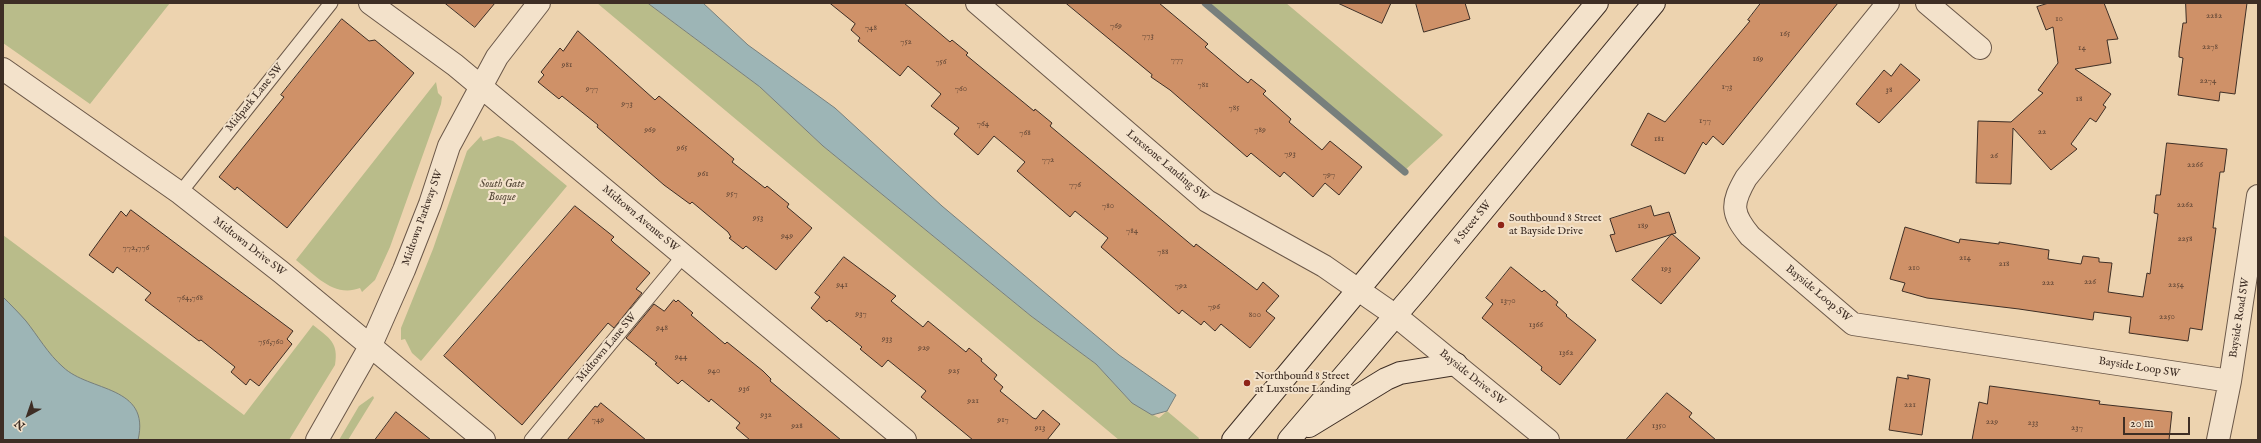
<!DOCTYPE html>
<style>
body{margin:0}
#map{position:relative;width:2261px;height:443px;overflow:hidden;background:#edd3af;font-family:"IM FELL English",serif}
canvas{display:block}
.frame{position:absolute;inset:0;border:4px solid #3e2e25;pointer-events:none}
.north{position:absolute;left:8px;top:395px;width:40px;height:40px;-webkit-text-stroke:3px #f3e2cb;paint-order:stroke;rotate:220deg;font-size:11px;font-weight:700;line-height:16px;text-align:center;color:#3e2e25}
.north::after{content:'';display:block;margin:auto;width:14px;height:18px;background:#3e2e25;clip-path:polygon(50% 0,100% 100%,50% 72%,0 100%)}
.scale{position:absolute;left:2123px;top:417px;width:67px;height:18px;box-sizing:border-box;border:2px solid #3e2e25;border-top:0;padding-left:5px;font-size:12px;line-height:14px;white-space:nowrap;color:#3e2e25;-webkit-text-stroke:3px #f3e2cb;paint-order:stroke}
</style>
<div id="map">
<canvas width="2261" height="443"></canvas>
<div class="frame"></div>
<div class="north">N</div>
<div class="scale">20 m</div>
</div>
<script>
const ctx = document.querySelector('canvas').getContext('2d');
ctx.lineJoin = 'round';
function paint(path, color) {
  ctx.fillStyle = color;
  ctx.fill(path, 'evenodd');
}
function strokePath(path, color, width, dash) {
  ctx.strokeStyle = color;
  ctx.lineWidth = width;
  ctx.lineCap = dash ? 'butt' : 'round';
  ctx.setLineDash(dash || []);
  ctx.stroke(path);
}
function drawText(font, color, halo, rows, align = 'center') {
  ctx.font = font + ' "IM FELL English",serif';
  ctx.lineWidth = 4;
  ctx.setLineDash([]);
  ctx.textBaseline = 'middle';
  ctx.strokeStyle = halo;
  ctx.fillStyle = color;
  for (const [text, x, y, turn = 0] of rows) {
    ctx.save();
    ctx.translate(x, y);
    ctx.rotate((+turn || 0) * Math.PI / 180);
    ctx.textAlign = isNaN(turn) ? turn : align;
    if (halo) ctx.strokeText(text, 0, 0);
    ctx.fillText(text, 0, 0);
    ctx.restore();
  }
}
const green = new Path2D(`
 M3,3H170L90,104L3,43Z
 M597,3H648L760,87L823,146L1031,316L1096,364L1132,403L1159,418L1167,411L1199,438L1198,440H1119Z
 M1204,3H1286L1443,135L1403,172Z
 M436,82L438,93L442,97L441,104L390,247L375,280L362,292L360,288C334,298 315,275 296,260Z
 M481,136L483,141L498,136L513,141L567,186L421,361L412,353L405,339L401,340V328L433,249L467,151Z
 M3,235L244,415L313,325C329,338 339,342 335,365L289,440H3Z
 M373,396L374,398L348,440H339L359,406Z`);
const water = new Path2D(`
 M648,3H703L748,45L835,108L942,206L1119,355L1176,395L1167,411L1152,415L1132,403L1096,364L1031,316L823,146L760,87Z
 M3,297C11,305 19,313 26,321C38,336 48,354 63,367C89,392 151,385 138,440H3Z`);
const stream = new Path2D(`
 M1205,3L1405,172`);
const building = new Path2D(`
 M445,3H495L475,27Z
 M830,3H904L950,42L952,40L968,53L966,55L1034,111L1035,109L1052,123L1050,126L1194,247L1196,244L1257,290L1263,282L1279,296L1266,311L1275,318L1250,348L1221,324L1215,331L1204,321L1201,325L1182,310L1179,314L1101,247L1108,238L1075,211L1070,217L1017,171L1025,162L994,136L978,155L954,134L959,128L931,106L941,94L908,66L900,76L858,41L860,38L851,30L855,24Z
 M1066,3H1159L1208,44L1205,47L1238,75L1248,83L1251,79L1266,91L1263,94L1291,119L1289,122L1322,150L1330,141L1362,167L1339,195L1325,183L1313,197L1284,172L1280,177L1251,153L1247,157L1170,90L1151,77L1152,75Z
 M1338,3H1391L1382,23Z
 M1416,3H1465L1470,19L1424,32Z
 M1761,3H1838L1723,145L1713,136L1706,145L1703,142L1685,174L1631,145L1648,113L1665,122L1750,21L1748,20Z
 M2049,3H2104L2118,39L2107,40L2111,63L2075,69L2111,94L2103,105L2106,107L2096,122L2090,118L2071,144L2077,149L2051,170L2013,128L2011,184L1976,183L1978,121L2011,122L2043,93L2038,90L2058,63L2053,27L2046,30L2037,7Z
 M2186,3H2247L2235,94L2220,92L2219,101L2178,95L2183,58L2179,57V52L2183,23H2186Z
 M342,19L369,41L375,40L414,73L287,228L237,187L235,190L219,177L284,97L281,95Z
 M578,31L655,100L659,96L734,159L732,162L765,188L767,186L789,204L787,207L812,228L776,270L746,246L743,249L729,238L731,237L728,232L692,202L690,204L664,185L597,127L598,125L562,96L559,99L538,82L544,75L541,72L560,48L563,51Z
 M1901,64L1920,80L1879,123L1856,104L1884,70L1891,76Z
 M2167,143L2227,149L2224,172H2220L2213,228H2216L2202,330L2190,328L2188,341L2129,333L2131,317L2094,312L2093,320L2019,309L1927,298L1902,291L1905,283L1890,279L1905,227L1959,243L1960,239L1999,244V242L2049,250L2048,259L2081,264L2083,256L2099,258V262L2112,263L2108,292L2143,297L2147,273L2150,274L2158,214L2154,213L2156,195H2160Z
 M575,206L614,237L611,240L614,243L650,273L636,289L642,293L614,328L608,323L522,425L444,356Z
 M1651,206L1654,216L1669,212L1676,233L1616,252L1610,235L1615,234L1610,219Z
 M131,210L293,331L287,339L292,344L259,386L250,379L246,385L231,372L235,367L201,340L199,341L145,300L151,293L117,267L113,273L89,255L121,211L126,216Z
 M1672,234L1700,258L1661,304L1632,280Z
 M844,257L896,296L891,301L923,327L928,321L966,352L969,348L982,359L981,361L997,375L994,379L1003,387L1000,391L1033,418L1036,419L1043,410L1060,424L1047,440H973L921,397L926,391L888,360L882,367L860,349L862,347L829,320L827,322L811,308L820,297L815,293Z
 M1511,267L1542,292L1544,290L1558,302L1556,305L1567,315L1566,316L1596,340L1560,385L1541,370L1542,367L1482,318L1493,304L1486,298Z
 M674,300L676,302L678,300L693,313L691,315L725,344L727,342L763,371L771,379L770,381L841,440H750L736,428L740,423L711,399L709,402L682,380L678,384L655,364L657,363L626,338L654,304L664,311Z
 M1908,375L1930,379L1922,435L1889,430L1897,377L1908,379Z
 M1990,386L2100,401L2099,404L2172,412L2169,440H1972L1979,402L1987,404Z
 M1667,393L1692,413L1689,417L1716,440H1626Z
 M601,403L646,440H567L595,406L597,407Z
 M396,412L431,440H375Z`);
const lane = new Path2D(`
 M180,193L331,3
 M531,440L684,255`);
const street = new Path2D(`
 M370,3L455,65L905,440
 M977,3L1207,201L1324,266L1396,316L1548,440
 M1888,3L1746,178C1731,204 1731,213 1750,236L1853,324L2230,381
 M1927,3L1980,48
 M3,69L180,193L281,272L484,440
 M317,440L371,345L404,270L430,204L449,146L497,57L539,3
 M2218,440L2230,381L2258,196`);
const secondary = new Path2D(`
 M1309,426L1386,379L1400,373L1456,364
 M1233,440L1597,3
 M1289,440L1419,288L1654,3`);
const markers = [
 [1501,225,4,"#8f2418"],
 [1247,383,4,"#8f2418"]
];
const numberNames = [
 ["2282",2214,16],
 ["10",2059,19],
 ["769",1116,26],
 ["748",871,28],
 ["165",1785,34],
 ["773",1148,36],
 ["752",906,42],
 ["2278",2210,47],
 ["14",2082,48],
 ["169",1758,59],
 ["777",1177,60],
 ["756",941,62],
 ["981",567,65],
 ["2274",2208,81],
 ["781",1203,85],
 ["173",1727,87],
 ["977",592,89],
 ["760",961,89],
 ["38",1889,90],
 ["18",2079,99],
 ["973",627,104],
 ["785",1234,108],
 ["177",1705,121],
 ["764",983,124],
 ["969",650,130],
 ["789",1260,130],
 ["22",2042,132],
 ["768",1025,133],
 ["181",1659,139],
 ["965",682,148],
 ["793",1290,154],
 ["26",1994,156],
 ["772",1048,160],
 ["2266",2195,165],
 ["961",703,174],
 ["797",1329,175],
 ["776",1075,185],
 ["957",732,194],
 ["2262",2185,205],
 ["780",1108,206],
 ["953",758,218],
 ["189",1643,226],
 ["784",1132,231],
 ["949",787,236],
 ["2258",2185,239],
 ["772,776",136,248],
 ["788",1163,252],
 ["214",1965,258],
 ["218",2004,264],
 ["210",1914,268],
 ["193",1666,269],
 ["226",2090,282],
 ["222",2048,283],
 ["941",842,285],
 ["2254",2176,285],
 ["792",1181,286],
 ["764,768",190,298],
 ["1370",1508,301],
 ["796",1214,307],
 ["937",861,314],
 ["800",1255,315],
 ["2250",2167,317],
 ["1366",1536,325],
 ["948",662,328],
 ["933",887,339],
 ["756,760",271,342],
 ["929",924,348],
 ["1362",1566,353],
 ["944",681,357],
 ["940",714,371],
 ["925",954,371],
 ["936",744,389],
 ["921",973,401],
 ["221",1910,405],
 ["932",766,415],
 ["749",598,420],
 ["917",1003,420],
 ["229",1992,422],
 ["233",2033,423],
 ["928",797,426],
 ["1350",1659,426],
 ["913",1040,428],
 ["237",2077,428]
];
const streetNames = [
 ["Midpark Lane SW",255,98,-51],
 ["Luxstone Landing SW",1167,166,40],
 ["Midtown Parkway SW",423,218,-70],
 ["Midtown Avenue SW",640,219,40],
 ["8 Street SW",1473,223,-51],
 ["Midtown Drive SW",249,247,38],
 ["Bayside Loop SW",1818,294,40],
 ["Bayside Road SW",2240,318,-81],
 ["Midtown Lane SW",607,348,-50],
 ["Bayside Loop SW",2139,368,9],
 ["Bayside Drive SW",1472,378,39]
];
const parkNames = [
 ["South Gate",502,185],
 ["Bosque",502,198]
];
const poiNames = [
 ["Southbound 8 Street",1509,219],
 ["at Bayside Drive",1509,232],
 ["Northbound 8 Street",1255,377],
 ["at Luxstone Landing",1255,390]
];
paint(green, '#b9bc8a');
paint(water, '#9db5b6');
strokePath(water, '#777f7c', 1);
strokePath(stream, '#777f7c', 7);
paint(building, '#cf9168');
strokePath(building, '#3e2e25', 1);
strokePath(lane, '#6a5748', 15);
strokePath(street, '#6a5748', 24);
strokePath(secondary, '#3e2e25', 24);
strokePath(lane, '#f3e2cb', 13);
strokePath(street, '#f3e2cb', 22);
strokePath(secondary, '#f3e2cb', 22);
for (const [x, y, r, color] of markers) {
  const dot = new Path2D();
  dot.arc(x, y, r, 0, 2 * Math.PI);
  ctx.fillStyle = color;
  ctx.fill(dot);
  strokePath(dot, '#f3e2cb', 1.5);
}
drawText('9px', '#624736', null, numberNames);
drawText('11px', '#3e2e25', '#f3e2cb', streetNames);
drawText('italic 11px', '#574a39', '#f3e2cb', parkNames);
drawText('11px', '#3e2e25', '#f3e2cb', poiNames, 'left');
</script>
